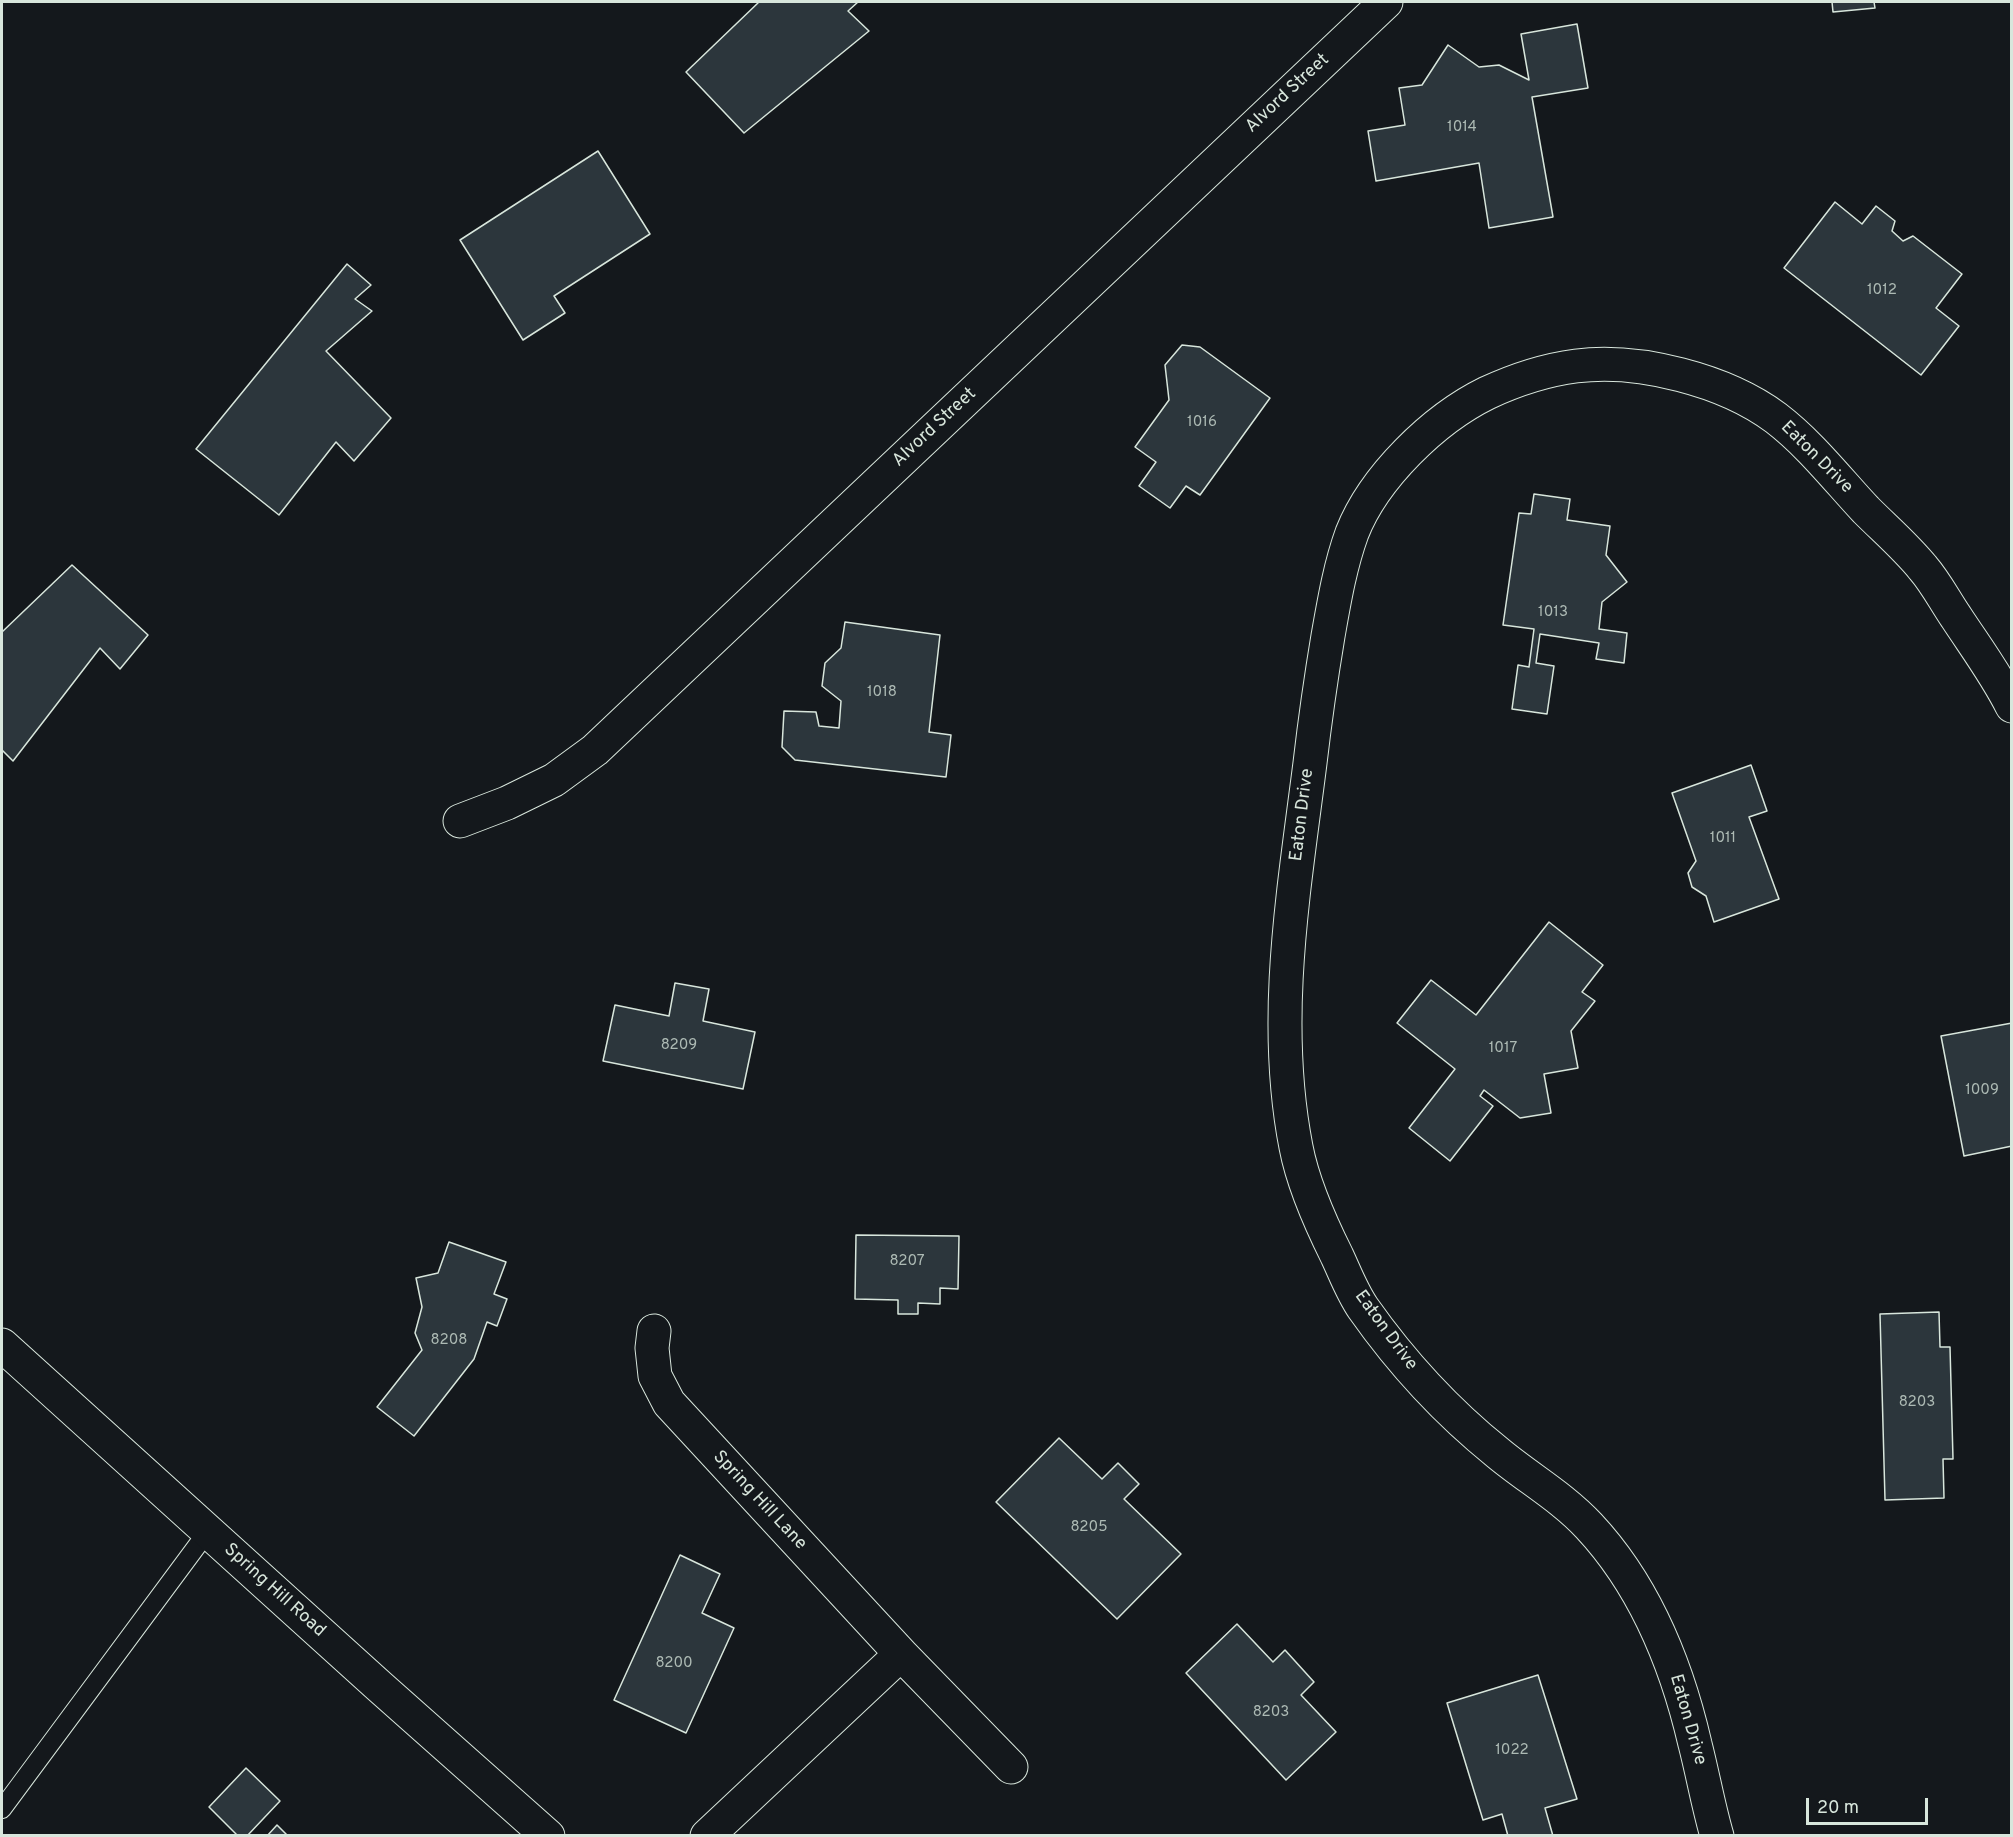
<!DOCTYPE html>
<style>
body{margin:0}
#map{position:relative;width:2013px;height:1837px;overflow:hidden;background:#14181c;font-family:Overpass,sans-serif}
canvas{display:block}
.frame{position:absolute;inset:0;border:3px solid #d8e6dc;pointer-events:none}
.scale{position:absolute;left:1806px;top:1798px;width:122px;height:27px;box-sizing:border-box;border:3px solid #d8e6dc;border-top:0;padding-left:8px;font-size:18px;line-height:21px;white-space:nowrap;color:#d8e6dc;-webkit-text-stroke:4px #14181c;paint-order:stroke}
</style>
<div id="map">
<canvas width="2013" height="1837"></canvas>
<div class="frame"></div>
<div class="scale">20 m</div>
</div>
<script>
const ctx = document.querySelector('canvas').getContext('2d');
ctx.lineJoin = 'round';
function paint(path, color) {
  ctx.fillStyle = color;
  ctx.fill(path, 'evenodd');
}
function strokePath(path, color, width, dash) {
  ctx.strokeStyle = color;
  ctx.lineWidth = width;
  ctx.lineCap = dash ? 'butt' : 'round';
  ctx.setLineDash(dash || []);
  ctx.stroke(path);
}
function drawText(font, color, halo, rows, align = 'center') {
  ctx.font = font + ' Overpass,sans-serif';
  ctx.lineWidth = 4.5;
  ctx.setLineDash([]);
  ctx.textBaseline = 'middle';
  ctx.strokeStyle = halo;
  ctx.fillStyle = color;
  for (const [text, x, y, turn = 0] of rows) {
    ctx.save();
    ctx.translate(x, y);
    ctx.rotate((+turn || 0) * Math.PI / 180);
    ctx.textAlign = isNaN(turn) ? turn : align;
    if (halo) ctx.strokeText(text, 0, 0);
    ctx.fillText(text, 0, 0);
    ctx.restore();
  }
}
const building = new Path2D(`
 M759,2H858L848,11L869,31L744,133L686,72Z
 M1832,2H1874L1875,8L1833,12Z
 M1577,24L1588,88L1532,97L1553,217L1489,228L1479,163L1376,181L1368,131L1405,125L1399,88L1422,85L1448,45L1479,67L1499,65L1529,80L1521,34Z
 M598,151L650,234L554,296L565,313L523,340L460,240Z
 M1835,202L1862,224L1876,206L1895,221L1892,231L1903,241L1913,236L1962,274L1936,308L1959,326L1921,375L1784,268Z
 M347,264L371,285L355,299L372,311L326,351L391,418L354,461L336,442L279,515L196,449Z
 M1182,345L1200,347L1270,398L1200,495L1186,486L1170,508L1139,486L1156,462L1135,447L1169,400L1165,365Z
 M1534,494L1570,499L1567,520L1610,526L1606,555L1627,582L1602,602L1599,629L1627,633L1624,663L1596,659L1599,643L1540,634L1536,663L1554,666L1547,714L1512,709L1518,665L1529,667L1534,629L1503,625L1519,513L1531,514Z
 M72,565L148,635L120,669L100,648L13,761L2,750V632Z
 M845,622L940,635L929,732L951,735L946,777L795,760L782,747L784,711L816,712L819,726L839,728L841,701L822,686L825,663L841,648Z
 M1751,765L1767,811L1749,817L1779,899L1714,922L1706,896L1692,887L1688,873L1696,861L1672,793Z
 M1549,922L1603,965L1582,992L1595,1001L1571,1031L1578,1068L1544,1074L1551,1113L1520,1118L1484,1090L1480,1096L1493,1106L1450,1161L1409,1128L1455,1069L1397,1023L1431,980L1476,1015Z
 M675,983L709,989L703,1021L755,1032L743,1089L603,1061L615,1005L669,1016Z
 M2012,1023V1146L1964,1156L1941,1036Z
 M856,1235L959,1236L958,1289L940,1288V1304L918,1303V1314H898V1300L855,1299Z
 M449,1242L506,1262L494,1294L507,1299L497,1326L487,1322L474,1359L414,1436L377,1407L422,1350L415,1333L422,1307L416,1278L438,1273Z
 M1939,1312L1940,1347H1950L1953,1459H1943L1944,1498L1885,1500L1880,1314Z
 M1059,1438L1102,1479L1118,1463L1139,1484L1124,1499L1181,1554L1117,1619L996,1502Z
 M680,1555L720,1574L702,1613L734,1628L686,1733L614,1700Z
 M1237,1624L1273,1662L1285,1650L1314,1682L1301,1695L1336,1732L1286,1780L1186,1673Z
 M1538,1675L1577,1799L1545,1808L1553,1836H1508L1502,1814L1483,1820L1447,1703Z
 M246,1768L280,1801L247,1836H238L209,1807Z
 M277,1825L288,1836H267Z`);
const lane = new Path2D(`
 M2,1809L208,1531`);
const street = new Path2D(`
 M460,821L507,803L554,780L595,750L1386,2
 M654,1331L652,1348L655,1376L669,1403L901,1654L1011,1767
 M707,1836L901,1654
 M1717,1836C1708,1805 1703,1775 1695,1744C1677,1666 1645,1586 1589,1526C1562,1497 1528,1478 1498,1453C1447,1412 1401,1362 1363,1308C1352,1292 1345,1273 1337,1256C1320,1222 1303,1184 1296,1147C1271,1019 1294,890 1310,763C1315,720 1321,678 1328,636C1334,602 1340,566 1352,533C1374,477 1434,419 1487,393C1515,380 1545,370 1576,366C1639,358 1725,380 1776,418C1810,444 1837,479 1866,510C1885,529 1906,547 1923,568C1936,583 1945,601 1956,617C1975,646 1996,674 2012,706`);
const secondary = new Path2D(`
 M2,1345L379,1686L548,1836`);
const numberNames = [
 ["1014",1462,128],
 ["1012",1882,291],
 ["1016",1202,423],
 ["1013",1553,613],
 ["1018",882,693],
 ["1011",1723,839],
 ["8209",679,1046],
 ["1017",1503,1049],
 ["1009",1982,1091],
 ["8207",907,1262],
 ["8208",449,1341],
 ["8203",1917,1403],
 ["8205",1089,1528],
 ["8200",674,1664],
 ["8203",1271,1713],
 ["1022",1512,1751]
];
const streetNames = [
 ["Alvord Street",1288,94,-43],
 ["Alvord Street",935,428,-43],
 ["Eaton Drive",1816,458,45],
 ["Eaton Drive",1303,815,-83],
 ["Eaton Drive",1385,1331,54],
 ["Spring Hill Lane",759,1501,47],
 ["Spring Hill Road",274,1591,42],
 ["Eaton Drive",1687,1720,74]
];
paint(building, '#2c363c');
strokePath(building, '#d8e6dc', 1.5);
strokePath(lane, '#d8e6dc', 20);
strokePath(street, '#d8e6dc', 35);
strokePath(secondary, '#d8e6dc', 35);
strokePath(lane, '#14181c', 18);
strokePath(street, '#14181c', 33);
strokePath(secondary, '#14181c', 33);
drawText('15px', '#adbab4', null, numberNames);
drawText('18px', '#d8e6dc', '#14181c', streetNames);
</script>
